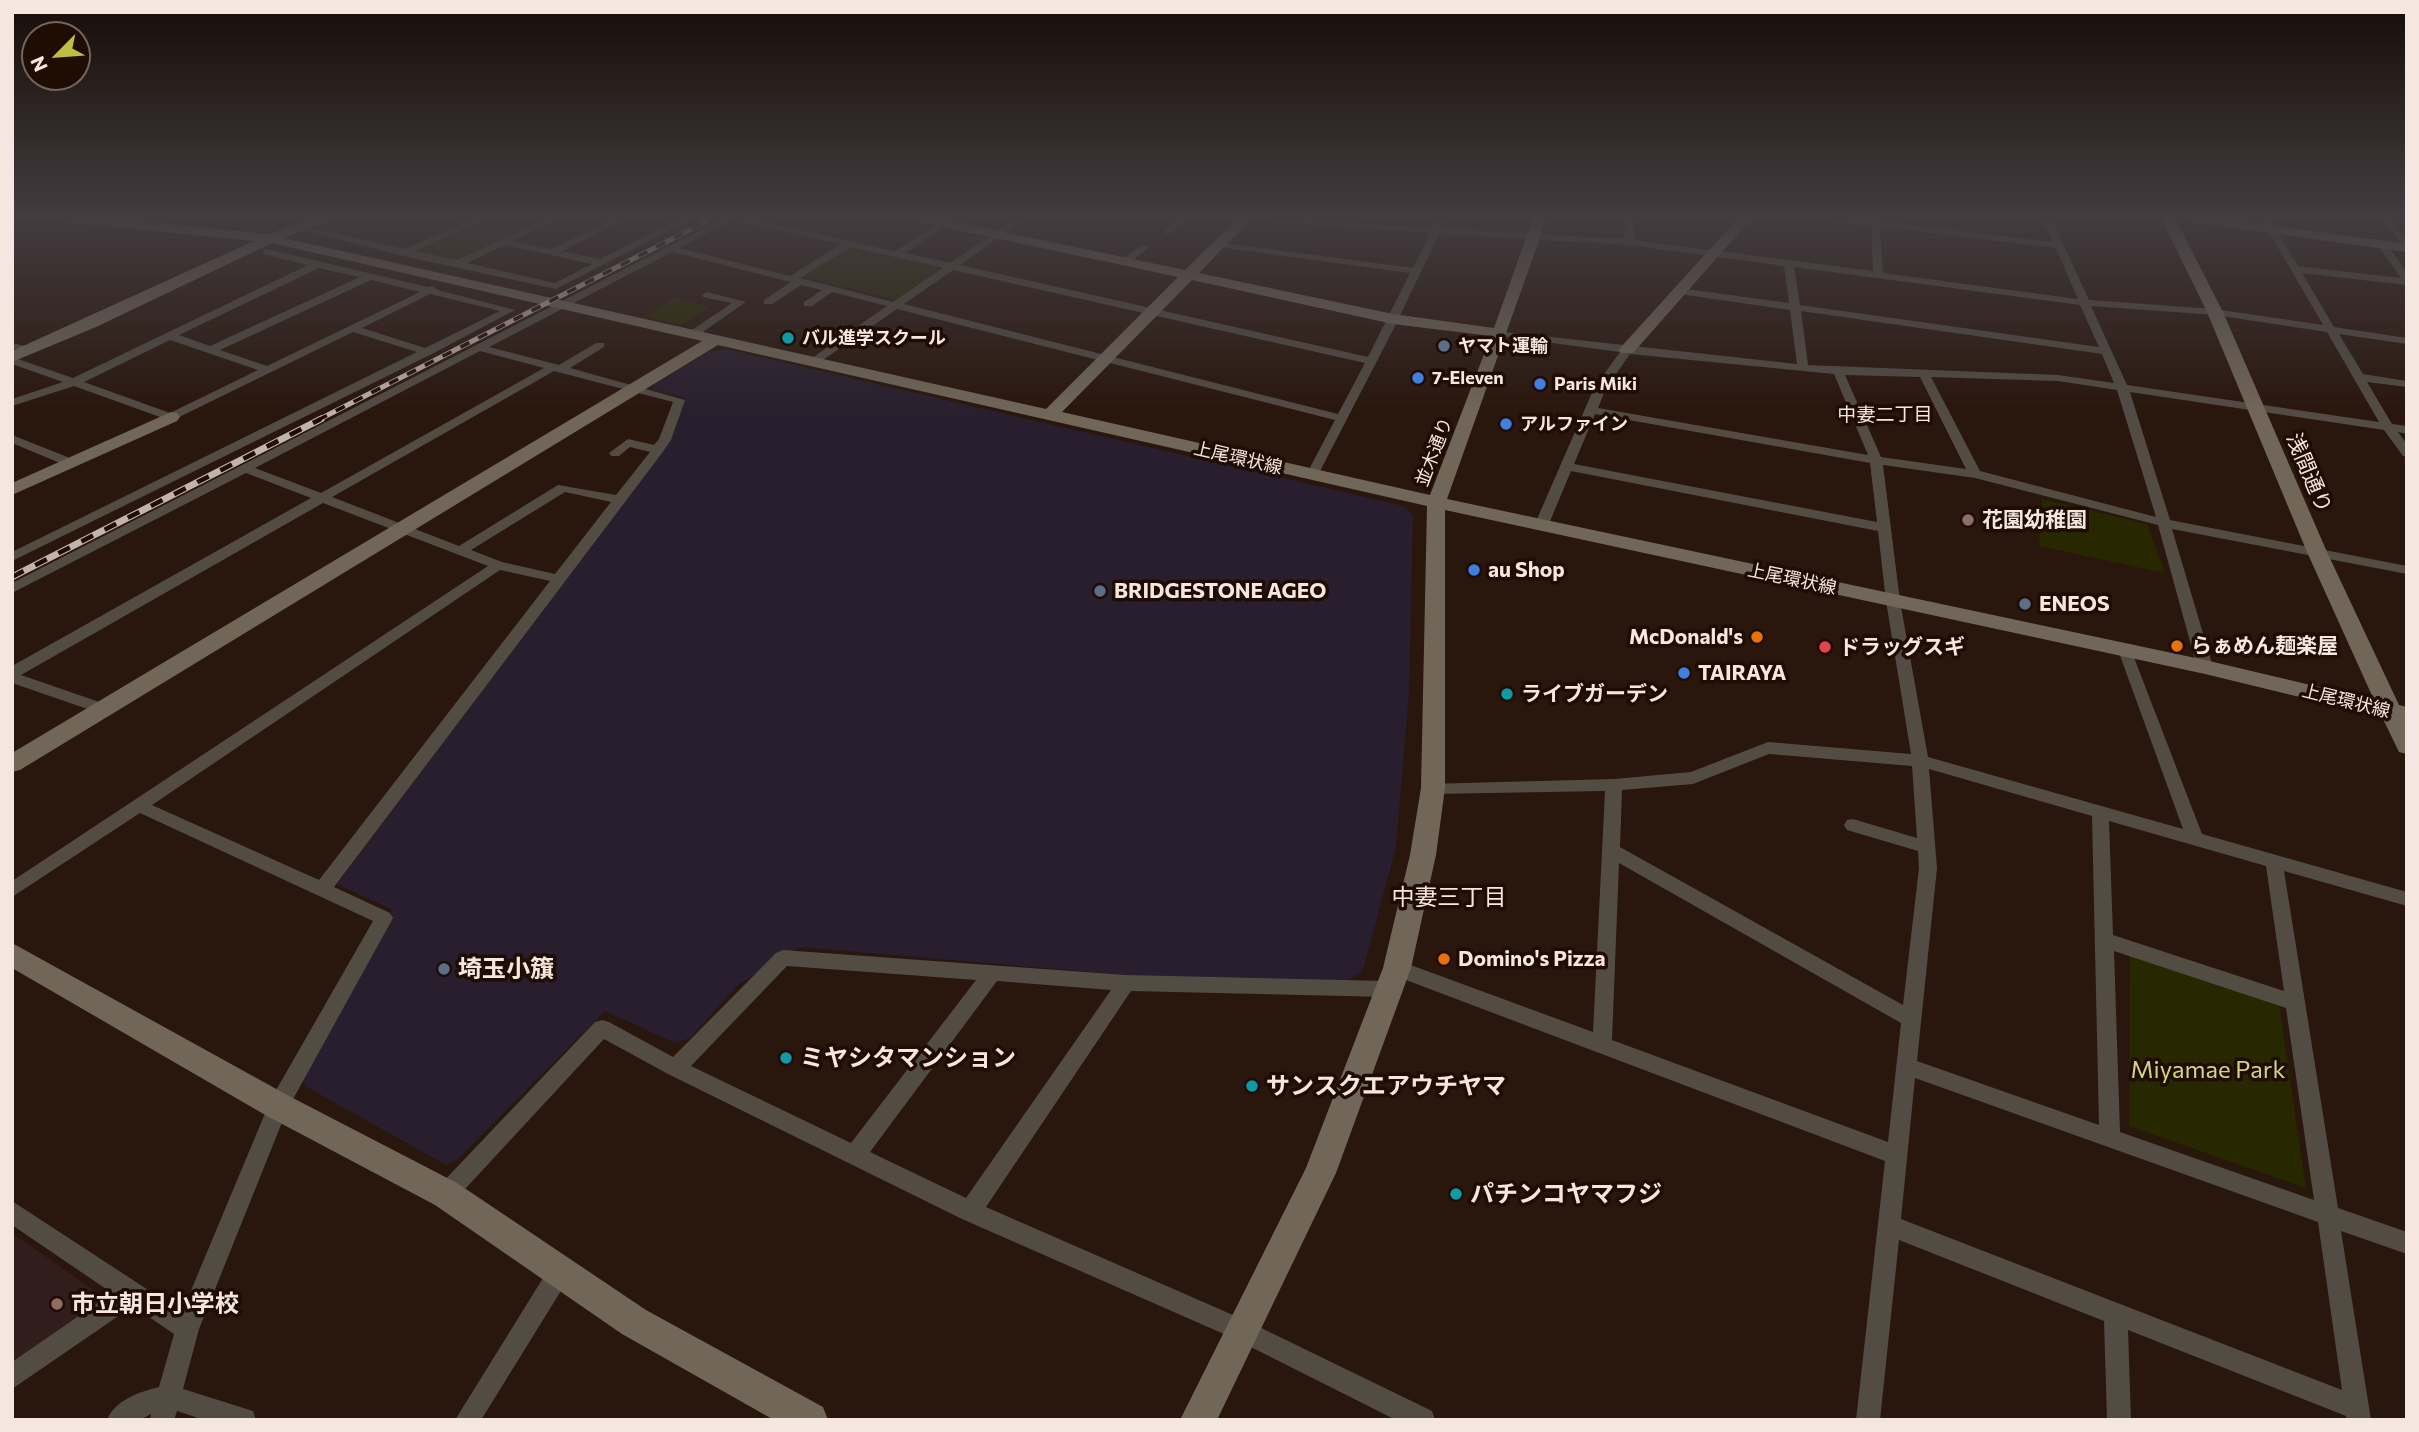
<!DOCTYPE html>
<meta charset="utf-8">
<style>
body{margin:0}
#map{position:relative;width:2419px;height:1432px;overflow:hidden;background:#29160c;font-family:Commissioner,sans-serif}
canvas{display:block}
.frame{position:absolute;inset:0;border:14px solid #f5e7e0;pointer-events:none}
.north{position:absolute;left:21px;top:21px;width:70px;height:70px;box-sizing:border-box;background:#1f0d04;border:2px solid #75645c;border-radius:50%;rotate:245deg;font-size:19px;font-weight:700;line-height:28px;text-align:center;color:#f5e7e0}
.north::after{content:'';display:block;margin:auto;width:24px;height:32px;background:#bdbf43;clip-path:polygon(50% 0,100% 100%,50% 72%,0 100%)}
</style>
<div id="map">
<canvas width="2419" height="1432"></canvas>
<div class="frame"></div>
<div class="north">N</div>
</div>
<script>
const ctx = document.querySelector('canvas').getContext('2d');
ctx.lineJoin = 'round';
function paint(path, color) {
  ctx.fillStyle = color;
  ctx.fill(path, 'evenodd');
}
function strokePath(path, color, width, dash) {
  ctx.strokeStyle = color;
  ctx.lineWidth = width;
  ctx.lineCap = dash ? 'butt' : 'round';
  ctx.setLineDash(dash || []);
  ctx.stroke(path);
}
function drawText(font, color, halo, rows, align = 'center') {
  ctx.font = font + ' Commissioner,"Noto Sans JP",sans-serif';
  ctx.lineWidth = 7;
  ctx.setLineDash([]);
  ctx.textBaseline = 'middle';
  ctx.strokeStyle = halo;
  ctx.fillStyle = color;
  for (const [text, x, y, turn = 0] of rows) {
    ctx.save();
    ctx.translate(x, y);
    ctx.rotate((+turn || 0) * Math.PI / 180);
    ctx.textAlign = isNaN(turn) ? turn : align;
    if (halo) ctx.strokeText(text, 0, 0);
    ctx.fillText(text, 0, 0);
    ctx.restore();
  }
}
const industrial = new Path2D(`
 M725,349L1404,506L1413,515L1409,693L1396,847L1363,970L1349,980L1163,978L799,947L738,985L690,1038L675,1043L605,1011L457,1160L446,1165L305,1086L303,1078L327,1029L393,910L337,884L672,436L685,398L651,390V387L708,352Z`);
const education = new Path2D(`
 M12,1233L104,1297L98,1310L12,1370Z`);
const green = new Path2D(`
 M475,223L518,233L459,260L414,252Z
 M851,247L943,269L899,300L802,277Z
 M675,298L709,307L681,325L645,316Z
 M2042,499L2147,524L2165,573L2039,546Z
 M2130,955L2279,1005L2306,1188L2129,1126Z`);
const street = new Path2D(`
 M475,218H487L415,251L457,260L548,218H559L513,241L551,249L616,218H627L562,251L600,259L682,218H694L556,289L403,256L291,227L296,224L405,249ZM505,245L592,264L555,283L467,263Z
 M724,218H747L895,251L944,220L949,223L947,225L905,253L950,263L1016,218H1026L960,265L1368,357L1410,273L1219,247L1216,246V242L1413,268L1430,233L1268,221L1263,218L1433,228L1438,218H1446L1442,228L1624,239L1626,218H1635L1634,240L1873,271L1871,226L1828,221L1824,218L1870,220L1871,218H1879L1880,221L2053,242L2042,218H2051L2089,300L2215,309L2323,325L2261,218H2269L2298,266L2401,278L2377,244L2385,242L2407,272V285L2302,273L2334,327L2407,338V344L2339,334L2363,374L2407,381V387L2367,382L2392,424L2407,426V434L2398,432L2407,444V457L2403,456L2384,430L2130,392L2170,520L2407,566V574L2172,529L2213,667L2210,670H2200L2197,667L2158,525L1975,478L1883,465L1900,601L1928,757L2183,829L2118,650L2125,645L2130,647L2202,834L2407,892V906L2284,871L2338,1208L2407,1232V1254L2341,1231L2371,1420H2347L2346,1416L2128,1330L2131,1420H2107L2104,1321L1899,1240L1880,1420H1856L1885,1161L1390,974L1387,968L1390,962L1397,960L1593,1032L1605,791L1433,794L1427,792L1425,788L1427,784L1614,779L1691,772L1768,742L1911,754L1886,601L1878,531L1571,471L1548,526L1541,530L1534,526L1594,388L1620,352L1500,336L1496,335V331L1797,364L1790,310L1679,294L1674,291L1679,288L1789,303L1784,266L1629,245L1439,234L1394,328L1318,475L1312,479L1306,475L1335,420L897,309L817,364H809V360L887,306L832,292L812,306H804V302L822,290L801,285L772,304H764V300L791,282L672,252L489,347L559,365L596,343H604V347L570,368L685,400L671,440L662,453L334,887L390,913L393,918L287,1110L199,1329L183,1389L253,1411L256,1420H204L177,1411L174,1420H150L151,1414L140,1420H107C115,1400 139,1392 159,1387L174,1334L133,1306L12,1389V1362L112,1293L12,1225V1201L182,1312L271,1099L373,921L140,813L12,897V881L488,566L323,503L21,675L108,705L110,709L108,713L102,714L12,683V666L311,498L246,473L12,593V583ZM733,220L736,221L841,244L790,276L679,248ZM1880,227L2056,248L2078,299L1883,273ZM851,247L943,268L893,302L800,278ZM1794,267L2080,305L2099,347L1800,305ZM953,270L1365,363L1338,414L904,304ZM2091,306L2215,315L2327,332L2379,422L2127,385ZM1801,311L2102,354L2114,383L2058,375L1808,365ZM480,351L544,368L321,493L255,468ZM1630,354L1834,374L1868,455L1598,408L1606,388ZM554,371L673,402L659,439L654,445L628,439L609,453L611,456H619L630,447L650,452L616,495L558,485L459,546L332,497ZM1845,375L1920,377L1966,469L1881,457ZM1931,377L2058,381L2117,390L2156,517L1980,471ZM1595,414L1870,463L1877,522L1574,464ZM565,492L611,502L555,574L502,562L471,550ZM500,570L550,581L319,880L152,805ZM1769,754L1912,766L1917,838L1853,819L1847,820L1844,825L1847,830L1918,851L1919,868L1903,1005L1620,847L1622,790L1693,784ZM1929,769L2092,816L2099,1125L1917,1061L1937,868ZM2109,821L2266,866L2284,991L2113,935ZM1619,863L1901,1023L1888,1142L1612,1040ZM2114,951L2286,1008L2314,1200L2120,1132ZM1915,1078L2318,1222L2342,1390L1901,1219Z
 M1177,218H1187L1171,234H1165V230Z
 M2380,218H2390L2407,239V249Z
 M1141,245L1149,247L1128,265H1120V261Z
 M266,249L428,287L433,286L438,290L515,310L432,354L12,561V552L417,352L353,332L171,421L74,386L12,406V399L63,382L12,364V357L73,378L308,265L263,254V250ZM319,268L360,277L210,346L179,335ZM371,280L420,292L267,366L220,350ZM430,294L500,311L425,348L362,328ZM170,340L258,370L170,413L84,382Z
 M707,292L746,302L697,336H689V332L732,303L703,297L702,295Z
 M12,343L39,349L33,352L12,349Z
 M12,435L75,460L77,463L71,467L67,466L12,443Z
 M783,950L1126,975L1387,981L1394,983L1397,989L1394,995L1387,997L1131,991L986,1207L1249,1322L1432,1411L1435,1420H1396L1233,1338L962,1219L668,1074L604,1039L454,1201L446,1204L438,1201L435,1194L438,1187L595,1022L602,1020L609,1022L673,1057L776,953ZM787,966L976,980L851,1143L691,1066ZM997,981L1111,990L966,1198L870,1152Z
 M561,1259L569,1262L572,1270L569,1278L481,1420H455L553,1262Z`);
const secondary = new Path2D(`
 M60,218H104L269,234L312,218H330L328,221L284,238L1046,409L1178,277L920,222L913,218H937L1185,270L1238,218H1252L1199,273L1393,314L1494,328L1533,218H1547L1447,499L2205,660L2374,700L2307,552L2207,312L2161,218H2175L2223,312L2327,552L2399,705L2407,707V754L2399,752L2382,717L2205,674L1445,510V788L1436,855L1411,968L1336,1173L1217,1420H1180L1306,1168L1383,968L1410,855L1421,788L1427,506L718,345L20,770L12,772V753L702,341L272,243L96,327L12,362V351L254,241L67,222ZM1192,280L1393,324L1491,336L1430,495L1062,412Z
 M1738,218H1752L1633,353H1621L1619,350L1621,347Z
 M2184,218H2218L2407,244V252L2191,222Z
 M171,412L177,413L180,417L177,421L12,495V483Z
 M12,943L289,1096L457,1183L646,1310L823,1407L828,1420H774L622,1334L435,1205L267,1116L12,968Z`);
const railFar1 = new Path2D(`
 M318,420L713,218`);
const rail = new Path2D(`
 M12,577L321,419`);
const markers = [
 [788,338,7,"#0f9aa8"],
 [1444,346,7,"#5c6f8a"],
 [1418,378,7,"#3f7fe0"],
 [1540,384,7,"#3f7fe0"],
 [1506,424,7,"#3f7fe0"],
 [1968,520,7,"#8d6e63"],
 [1474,570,7,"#3f7fe0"],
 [1100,591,7,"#5c6f8a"],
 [2025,604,7,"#5c6f8a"],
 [1757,637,7,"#e8710a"],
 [2177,646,7,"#e8710a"],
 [1825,647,7,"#e0444e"],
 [1684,673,7,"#3f7fe0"],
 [1507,694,7,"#0f9aa8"],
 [1444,959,7,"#e8710a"],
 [444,969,7,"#5c6f8a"],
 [786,1058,7,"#0f9aa8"],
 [1252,1086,7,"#0f9aa8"],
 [1456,1194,7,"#0f9aa8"],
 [57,1304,7,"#8d6e63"]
];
const farPoinames = [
 ["バル進学スクール",802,338],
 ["ヤマト運輸",1458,346],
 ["7-Eleven",1432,378],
 ["Paris Miki",1554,384],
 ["アルファイン",1520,424]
];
const farStreetnames = [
 ["並木通り",1434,452,-69],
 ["上尾環状線",1238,458,13],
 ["上尾環状線",1792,579,12],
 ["上尾環状線",2346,701,14]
];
const farNeighbourhoodnames = [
 ["中妻二丁目",1885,415]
];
const streetNames = [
 ["浅間通り",2309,473,67]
];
const poiNames = [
 ["花園幼稚園",1982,520],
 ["au Shop",1488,570],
 ["BRIDGESTONE AGEO",1114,591],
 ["ENEOS",2039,604],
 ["McDonald's",1743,637,"right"],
 ["らぁめん麺楽屋",2191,646],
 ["ドラッグスギ",1839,647],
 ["TAIRAYA",1698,673],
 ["ライブガーデン",1521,694],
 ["Domino's Pizza",1458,959]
];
const neighbourhoodNames = [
 ["中妻三丁目",1449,897]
];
const nearPoinames = [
 ["埼玉小籏",458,969],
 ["ミヤシタマンション",800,1058],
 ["サンスクエアウチヤマ",1266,1086],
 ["パチンコヤマフジ",1470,1194],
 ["市立朝日小学校",71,1304]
];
const nearParknames = [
 ["Miyamae Park",2208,1070]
];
paint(industrial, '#281e2d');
paint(education, '#301d1c');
paint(green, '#282800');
paint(street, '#524c43');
paint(secondary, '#716759');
strokePath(railFar1, '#c2b3ab', 5);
strokePath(rail, '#c2b3ab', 7);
strokePath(railFar1, '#1f0d04', 3.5, [10]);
strokePath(rail, '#1f0d04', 4.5, [13]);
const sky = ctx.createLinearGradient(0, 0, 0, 418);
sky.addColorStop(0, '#170c07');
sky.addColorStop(0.52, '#433c40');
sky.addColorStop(1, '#433c4000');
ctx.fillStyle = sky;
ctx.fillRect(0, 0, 2419, 418);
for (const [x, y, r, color] of markers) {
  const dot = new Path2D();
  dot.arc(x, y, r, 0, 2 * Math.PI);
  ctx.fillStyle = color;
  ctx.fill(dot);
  strokePath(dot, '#1f0d04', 2.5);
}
drawText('bold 18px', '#f5e7e0', '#1f0d04', farPoinames, 'left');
drawText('18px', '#f5e7e0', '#1f0d04', farStreetnames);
drawText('19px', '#f5e7e0', '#1f0d04', farNeighbourhoodnames);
drawText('21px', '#f5e7e0', '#1f0d04', streetNames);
drawText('bold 21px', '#f5e7e0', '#1f0d04', poiNames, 'left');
drawText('23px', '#f5e7e0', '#1f0d04', neighbourhoodNames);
drawText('bold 24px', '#f5e7e0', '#1f0d04', nearPoinames, 'left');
drawText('24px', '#d2d583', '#1f0d04', nearParknames);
</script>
